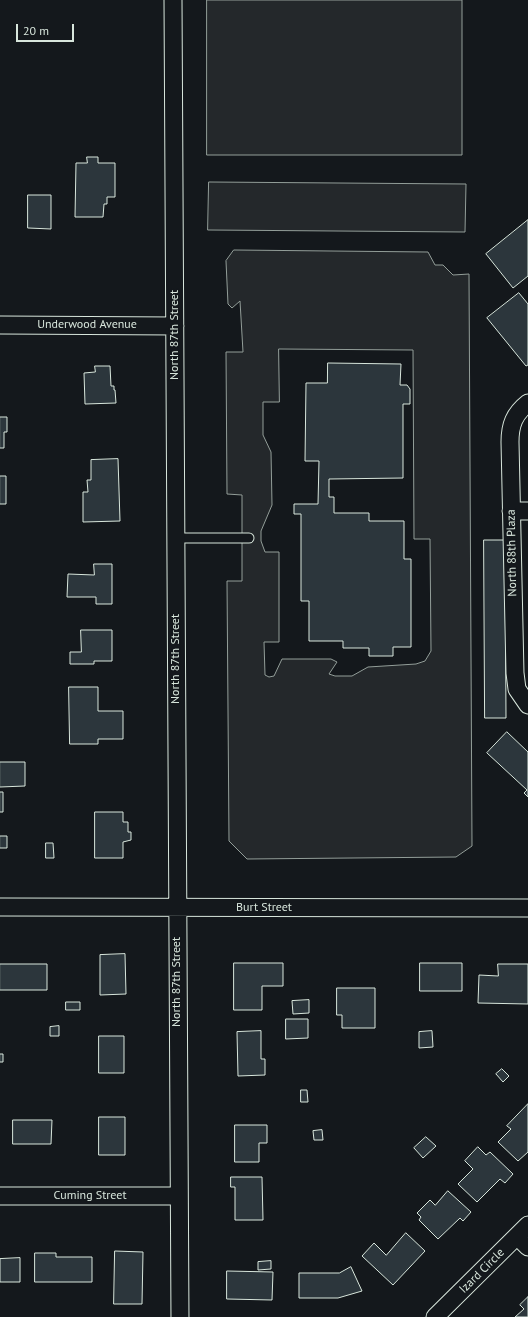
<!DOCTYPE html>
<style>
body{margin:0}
#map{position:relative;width:528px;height:1317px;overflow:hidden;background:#14181c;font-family:"PT Sans",sans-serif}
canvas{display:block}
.scale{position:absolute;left:16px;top:24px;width:58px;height:18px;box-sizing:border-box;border:2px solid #d8e6dc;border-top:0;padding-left:5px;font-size:12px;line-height:14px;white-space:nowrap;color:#d8e6dc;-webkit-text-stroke:3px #14181c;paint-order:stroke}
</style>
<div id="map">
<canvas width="528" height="1317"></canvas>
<div class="scale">20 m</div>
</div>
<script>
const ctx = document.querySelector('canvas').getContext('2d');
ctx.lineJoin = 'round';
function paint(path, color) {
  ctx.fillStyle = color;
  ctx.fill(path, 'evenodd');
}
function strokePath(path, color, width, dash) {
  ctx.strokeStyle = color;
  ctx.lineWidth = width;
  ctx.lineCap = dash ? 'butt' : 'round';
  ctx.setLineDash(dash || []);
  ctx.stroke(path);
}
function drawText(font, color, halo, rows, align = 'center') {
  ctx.font = font + ' "PT Sans",sans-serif';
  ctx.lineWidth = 3;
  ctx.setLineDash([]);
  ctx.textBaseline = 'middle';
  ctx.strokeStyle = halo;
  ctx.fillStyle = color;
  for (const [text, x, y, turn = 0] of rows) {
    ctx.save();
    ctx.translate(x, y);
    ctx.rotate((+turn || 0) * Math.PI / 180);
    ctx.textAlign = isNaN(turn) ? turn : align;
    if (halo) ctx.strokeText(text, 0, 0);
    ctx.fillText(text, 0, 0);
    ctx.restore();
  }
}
const parking = new Path2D(`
 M207,0H462V155H207Z
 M209,182L466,184L465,232L208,230Z
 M234,250L428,252L435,265H443L453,275L469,274L472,846L456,857L247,859L229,841L227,581H242V495L227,494L226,352H243L240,301L232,308L228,304L226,261ZM279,349L413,350L414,539H430L431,651L425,661L416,664L368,667L352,676H335L329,674L337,662L331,659H282L274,676L269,677L265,675L264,642H279V552H265L261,541V531L272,505L271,452L263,435V402H279Z`);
const building = new Path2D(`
 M87,157H98V163H115V197H107V204H104L103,217H75L76,163H87Z
 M28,195H51V229L28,228Z
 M528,220V276L513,288L486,254Z
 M519,293L528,304V365L526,366L487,318Z
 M328,363L401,364L400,385H407L410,389V404H403V478L329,479V497H334V513H369V521H404V559H411V647H393V656H369V648H343V641H309V601H301V514H294V504H318L319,461H305L306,383H327Z
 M95,366H110L111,386H114V390H115L116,403L85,404L84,373L95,372Z
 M0,417H7V432H4V448H0Z
 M118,459L120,521L83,522V492H88L87,480H91V460Z
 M0,476H6V504H0Z
 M484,540H505L506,718H485Z
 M94,564H112V604H96V597H67L68,574L94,575Z
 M81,630H112V661H94V664H70V652H81Z
 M69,687H98V711H123V739H98V744H70Z
 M507,732L528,752V797L524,793L527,790L487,753Z
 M0,762H25V786L0,787Z
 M0,792H3V812H0Z
 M95,812H123V822H128V832H131V840L123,842V858H95Z
 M0,836H7V848H0Z
 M46,843H53L54,858H46Z
 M125,954L126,994L100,995V955Z
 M234,963H283V986H262V1010H234Z
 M420,963H462V991H420Z
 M0,964H47V990H0Z
 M498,964H528V1004L478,1003L479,975L498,976Z
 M337,988H375V1028H342V1015H337Z
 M309,1000V1013L293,1014L292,1001Z
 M66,1002H80V1010H66Z
 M286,1019H308V1038L286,1039Z
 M59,1026V1036H50V1027Z
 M261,1031V1059H265V1075L238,1076L237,1032Z
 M432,1031L433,1047L419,1048V1032Z
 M99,1036H124V1073H99Z
 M0,1054H3V1062H0Z
 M502,1069L509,1076L503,1082L496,1074Z
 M301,1090H307L308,1102H301Z
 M528,1104V1152L518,1161L498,1142L511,1129L507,1126Z
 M99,1117H125V1155H99Z
 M13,1120H52L51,1144H13Z
 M235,1125H267V1143H259V1162H235Z
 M322,1130L323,1140H314L313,1131Z
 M426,1137L436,1146L423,1158L414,1148Z
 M478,1147L486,1155L490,1152L513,1174L505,1183L500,1179L477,1202L458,1184L473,1169L465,1161Z
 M231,1177H262L263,1220H235V1187H231Z
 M448,1191L471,1212L463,1221L460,1218L438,1239L419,1220L421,1217L417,1213L430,1200L435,1205Z
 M406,1233L425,1251L393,1285L362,1256L374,1243L386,1255Z
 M115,1251L143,1252L142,1304H114Z
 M35,1253H56V1257H92V1282H35Z
 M20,1258V1282H0V1259Z
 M271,1261V1269L258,1270V1262Z
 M351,1267L362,1291L338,1298H299V1273H339Z
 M227,1271L273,1272L272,1300L227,1299Z
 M528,1297V1317H515L524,1309L520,1305Z`);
const lane = new Path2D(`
 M175,538H249`);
const street = new Path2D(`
 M173,0L180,1317
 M0,325L175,326
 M528,403C514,414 510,425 510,442L515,673L517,689L528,705
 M511,511H528
 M0,907L528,908
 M0,1196H179
 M517,1236L528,1247
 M435,1317L528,1225`);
const streetNames = [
 ["Underwood Avenue",87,325],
 ["North 87th Street",175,335,-90],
 ["North 88th Plaza",512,553,-91],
 ["North 87th Street",176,659,-90],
 ["Burt Street",264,908],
 ["North 87th Street",177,982,-90],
 ["Cuming Street",90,1196],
 ["Izard Circle",482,1271,-45]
];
paint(parking, '#24282b');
strokePath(parking, '#939e99', 1);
paint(building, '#2c363c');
strokePath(building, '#d8e6dc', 1);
strokePath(lane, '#d8e6dc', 11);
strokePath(street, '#d8e6dc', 19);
strokePath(lane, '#14181c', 9);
strokePath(street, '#14181c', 17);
drawText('12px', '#d8e6dc', '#14181c', streetNames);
</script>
